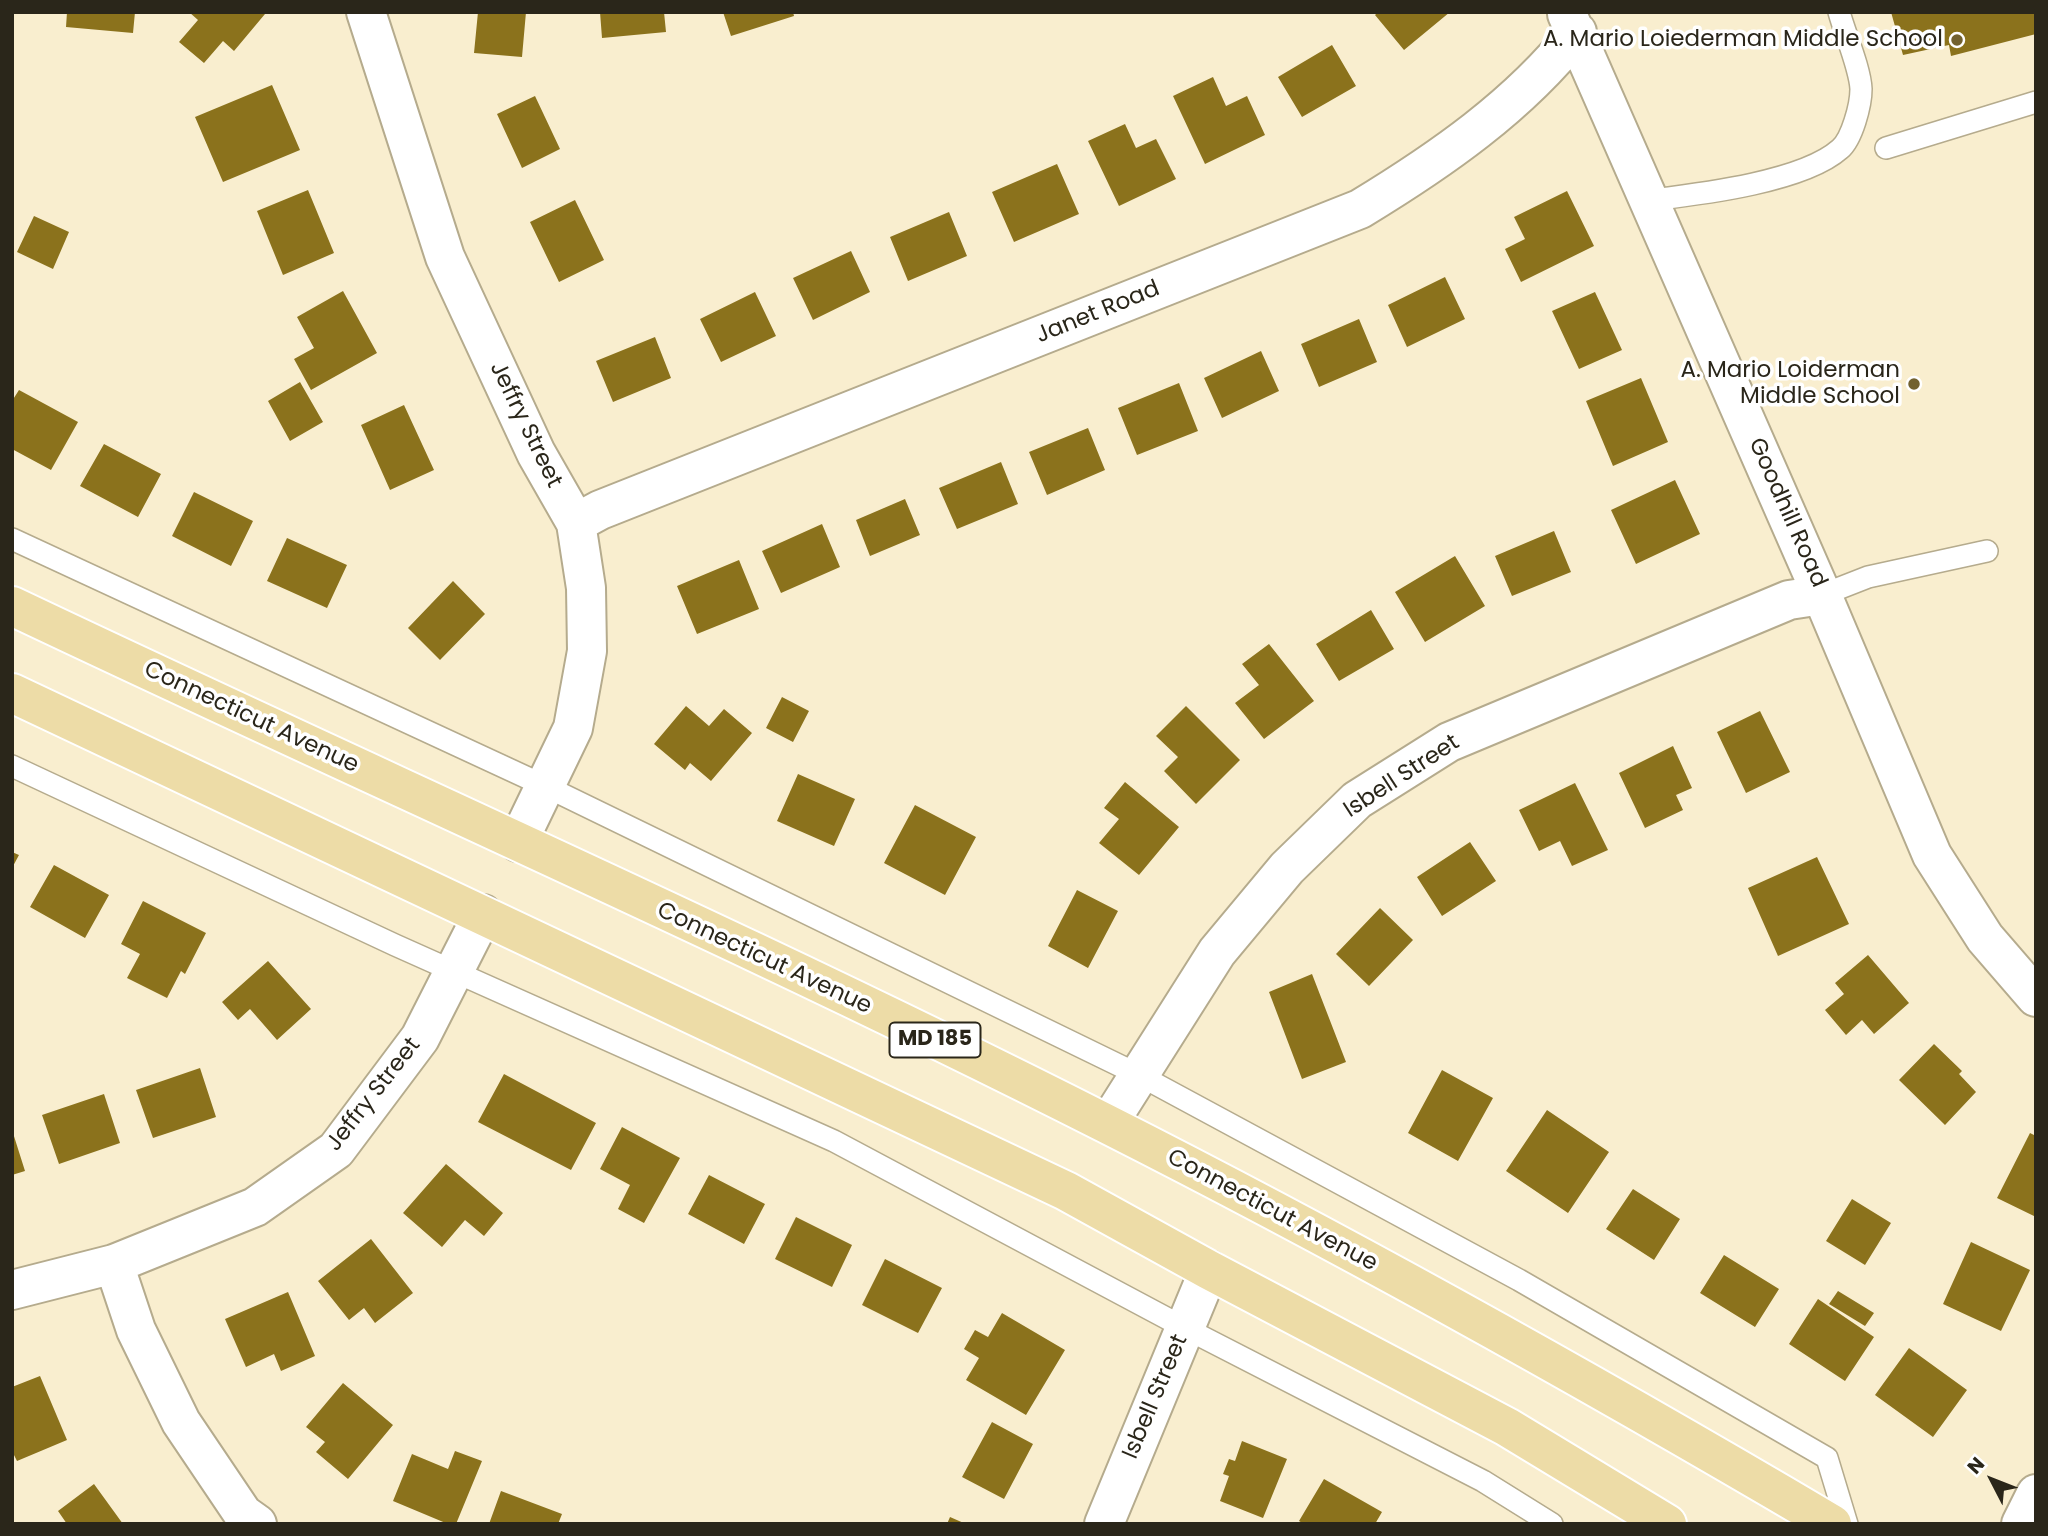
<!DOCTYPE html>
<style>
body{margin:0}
#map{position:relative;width:2048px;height:1536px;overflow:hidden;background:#f9eecf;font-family:Poppins,sans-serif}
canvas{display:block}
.frame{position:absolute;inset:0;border:14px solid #2a261a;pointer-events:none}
.north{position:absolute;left:1957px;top:1445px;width:70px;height:70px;-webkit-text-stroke:5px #fff;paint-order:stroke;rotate:312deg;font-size:19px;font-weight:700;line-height:28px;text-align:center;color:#2a261a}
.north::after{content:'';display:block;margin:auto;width:24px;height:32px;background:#2a261a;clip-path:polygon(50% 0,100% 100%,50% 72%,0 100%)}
</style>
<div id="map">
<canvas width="2048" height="1536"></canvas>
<div class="frame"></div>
<div class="north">N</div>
</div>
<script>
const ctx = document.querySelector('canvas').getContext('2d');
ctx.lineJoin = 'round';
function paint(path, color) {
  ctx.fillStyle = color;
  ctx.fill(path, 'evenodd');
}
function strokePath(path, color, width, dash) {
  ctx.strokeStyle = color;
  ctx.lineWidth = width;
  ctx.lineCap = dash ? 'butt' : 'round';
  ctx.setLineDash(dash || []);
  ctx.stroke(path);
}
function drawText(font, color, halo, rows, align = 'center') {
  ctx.font = font + ' Poppins,sans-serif';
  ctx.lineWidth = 7;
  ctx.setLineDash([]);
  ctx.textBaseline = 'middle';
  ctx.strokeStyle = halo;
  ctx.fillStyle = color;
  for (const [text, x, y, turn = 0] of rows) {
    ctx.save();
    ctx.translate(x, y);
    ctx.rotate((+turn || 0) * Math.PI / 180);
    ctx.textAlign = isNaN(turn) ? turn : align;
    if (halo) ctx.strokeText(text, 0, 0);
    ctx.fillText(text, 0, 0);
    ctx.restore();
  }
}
const building = new Path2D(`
 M67,12H135L133,33L66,27Z
 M189,12H263L265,14L234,51L223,41L204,63L179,42L198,20Z
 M478,12H526L522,57L474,53Z
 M600,12H664L666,32L602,38Z
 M723,12H793L794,16L731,36Z
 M1378,12H1450L1404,50L1375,15Z
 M1891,12H2036V34L1951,56L1949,45L1903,55Z
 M1332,45L1356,86L1302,117L1278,77Z
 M1213,77L1226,106L1247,96L1265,135L1205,164L1173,96Z
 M272,85L300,150L223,182L195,117Z
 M535,96L560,149L522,168L497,114Z
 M1125,124L1136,148L1156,139L1176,179L1119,206L1088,141Z
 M1057,164L1079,214L1014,242L992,192Z
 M308,190L334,253L283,275L257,211Z
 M1567,191L1594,246L1521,282L1505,249L1525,239L1514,217Z
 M575,200L604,260L559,282L530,222Z
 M949,212L967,256L908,281L890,237Z
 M34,216L69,232L53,269L17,252Z
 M851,251L870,292L813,320L793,278Z
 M1445,277L1465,319L1407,347L1388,305Z
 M343,291L377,353L311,390L294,359L314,348L297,317Z
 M755,292L776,336L721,362L700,319Z
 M1595,292L1622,350L1579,369L1552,311Z
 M1359,319L1377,362L1319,387L1301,344Z
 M655,337L671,378L613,402L596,361Z
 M1261,351L1279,391L1222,418L1204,378Z
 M1641,378L1668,442L1613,466L1586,401Z
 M300,382L323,422L290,441L268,401Z
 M1179,383L1198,431L1137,455L1118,408Z
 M19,390L78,422L51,470L12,449V401Z
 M404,405L434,470L390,490L361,425Z
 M1088,428L1105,470L1047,495L1029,452Z
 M104,444L161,474L138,517L80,486Z
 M1001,462L1018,504L957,529L939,488Z
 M1675,480L1700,534L1636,564L1611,510Z
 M194,492L253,521L231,566L172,536Z
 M905,499L920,535L870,556L856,520Z
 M822,524L840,567L781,593L762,551Z
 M1554,531L1571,572L1512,596L1495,556Z
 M287,538L347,565L327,608L267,581Z
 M1455,556L1485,606L1425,642L1395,592Z
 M739,560L759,609L697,634L677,586Z
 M453,581L485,614L440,660L408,628Z
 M1371,610L1394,649L1339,681L1316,644Z
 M1269,644L1314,701L1264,739L1235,703L1259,685L1242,664Z
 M782,697L809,711L793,742L766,728Z
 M686,706L709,726L724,709L752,733L711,781L690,763L685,770L654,744Z
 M1186,706L1240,760L1196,804L1164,771L1178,757L1156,736Z
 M1760,711L1790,772L1746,793L1717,732Z
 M1673,746L1692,788L1676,795L1683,810L1645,828L1619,773Z
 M798,774L855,799L834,846L777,821Z
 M1125,782L1179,827L1139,875L1099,843L1119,819L1104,808Z
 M1575,783L1608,850L1572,866L1560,841L1539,851L1519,810Z
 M915,805L976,837L945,895L884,863Z
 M1470,842L1496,881L1442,916L1417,877Z
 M12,852L19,855L12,868Z
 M1817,857L1849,924L1778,956L1748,888Z
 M54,865L109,895L85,938L30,907Z
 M1077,890L1118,911L1088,968L1048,946Z
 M143,901L206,933L185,974L181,971L167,998L127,978L140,954L121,944Z
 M1380,908L1413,940L1369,986L1336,954Z
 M1868,955L1909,1003L1874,1034L1862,1020L1846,1035L1825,1010L1844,994L1835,983Z
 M268,961L311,1009L277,1040L250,1009L238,1020L222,1002Z
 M1312,974L1346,1062L1302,1079L1269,992Z
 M1934,1044L1962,1071L1959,1074L1976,1092L1945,1125L1899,1080Z
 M200,1068L216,1117L153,1138L136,1090Z
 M1442,1070L1493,1098L1458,1161L1408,1133Z
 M504,1074L596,1123L571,1170L478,1122Z
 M104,1094L120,1143L59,1164L42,1115Z
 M1547,1110L1609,1152L1568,1213L1506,1171Z
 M622,1127L680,1158L644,1223L618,1209L630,1185L600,1169Z
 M13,1133L25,1171L12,1175V1134Z
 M2030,1133L2036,1136V1217L1997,1198Z
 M446,1164L503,1213L484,1236L465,1220L442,1247L403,1213Z
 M709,1175L765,1204L744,1244L688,1214Z
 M1633,1189L1680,1219L1654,1260L1606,1229Z
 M1852,1199L1891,1223L1865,1265L1826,1241Z
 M796,1217L852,1245L832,1287L775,1259Z
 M371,1239L413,1293L375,1323L364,1308L349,1320L318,1281Z
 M1971,1242L2030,1270L2001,1331L1943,1304Z
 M1724,1255L1779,1289L1755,1327L1700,1293Z
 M885,1259L942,1288L918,1333L862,1305Z
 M1838,1291L1874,1313L1865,1326L1829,1304Z
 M288,1292L315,1356L281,1371L274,1354L246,1367L225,1319Z
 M1818,1299L1874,1337L1845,1381L1789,1344Z
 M1002,1313L1065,1350L1026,1415L966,1380L979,1358L964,1349L975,1330L988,1337Z
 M1909,1348L1967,1390L1933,1437L1875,1395Z
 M40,1376L67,1440L17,1461L12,1451V1387Z
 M343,1383L393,1425L348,1479L316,1452L325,1442L306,1427Z
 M992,1422L1033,1444L1004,1499L962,1477Z
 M1242,1441L1287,1459L1263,1518L1220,1501L1229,1476L1223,1474L1229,1459L1235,1461Z
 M455,1451L482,1461L456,1524H448L393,1501L412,1454L448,1469Z
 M1324,1479L1382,1512L1375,1524H1304L1299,1521Z
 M94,1484L123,1524H67L58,1511Z
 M501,1491L562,1514L558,1524H489Z
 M950,1517L966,1524H947Z`);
const service = new Path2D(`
 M1886,148L2036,102
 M1651,200C1700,194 1803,182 1840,149C1852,139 1861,105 1861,89C1860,68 1845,34 1839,12
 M12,539L545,786L1139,1075L1519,1280L1827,1458L1847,1524
 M1822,595L1868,577L1987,551
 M12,766L395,945L834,1141L1185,1328L1483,1481L1552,1524`);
const minor = new Path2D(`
 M366,12L445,257L536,453L576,523L586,588L587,651L573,728L518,842
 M1567,14L1822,595L1932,855L1985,938L2036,997
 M576,523L600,510L1360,209C1439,161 1519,106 1577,32
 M1108,1124L1217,952L1287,868L1357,800L1449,742L1789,600L1822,595
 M114,1264L136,1330L181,1422L243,1514L257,1524
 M12,1290L114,1264L255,1207L336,1150L420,1038L483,914
 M1104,1524L1209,1270`);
const tertiary = new Path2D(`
 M2021,1524L2036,1494`);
const primary = new Path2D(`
 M12,606C376,779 746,941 1105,1123C1352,1248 1593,1383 1832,1524
 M12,693L1066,1191L1209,1270L1507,1427L1667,1524`);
const markers = [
 [1957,40,7,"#72612f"],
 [1914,384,7,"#72612f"]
];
const shields = [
 [935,1040,91]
];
const shieldNames = [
 ["MD 185",935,1040]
];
const poiNames = [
 ["A. Mario Loiederman Middle School",1943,40],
 ["A. Mario Loiderman",1900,371],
 ["Middle School",1900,397]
];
const streetNames = [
 ["Janet Road",1098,313,-22],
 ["Jeffry Street",525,425,64],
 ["Goodhill Road",1787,513,66],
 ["Connecticut Avenue",251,718,25],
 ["Isbell Street",1402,777,-33],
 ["Connecticut Avenue",764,959,25],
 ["Jeffry Street",374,1095,-52],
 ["Connecticut Avenue",1272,1211,28],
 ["Isbell Street",1156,1397,-67]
];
paint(building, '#8b721c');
strokePath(service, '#b5ab8d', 24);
strokePath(minor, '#b5ab8d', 42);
strokePath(tertiary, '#b5ab8d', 42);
strokePath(primary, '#fff', 42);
strokePath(service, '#fff', 21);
strokePath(minor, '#fff', 38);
strokePath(tertiary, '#fff', 38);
strokePath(primary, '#eddca7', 38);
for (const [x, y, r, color] of markers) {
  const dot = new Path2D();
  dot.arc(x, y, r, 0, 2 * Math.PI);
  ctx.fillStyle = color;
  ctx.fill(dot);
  strokePath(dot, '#fff', 2.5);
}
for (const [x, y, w] of shields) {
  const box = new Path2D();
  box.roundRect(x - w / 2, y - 17.5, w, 35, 5);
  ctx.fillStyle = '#fff';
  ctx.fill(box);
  strokePath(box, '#2a261a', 2);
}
drawText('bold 21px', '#2a261a', null, shieldNames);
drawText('23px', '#2a261a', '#fff', poiNames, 'right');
drawText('23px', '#2a261a', '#fff', streetNames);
</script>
